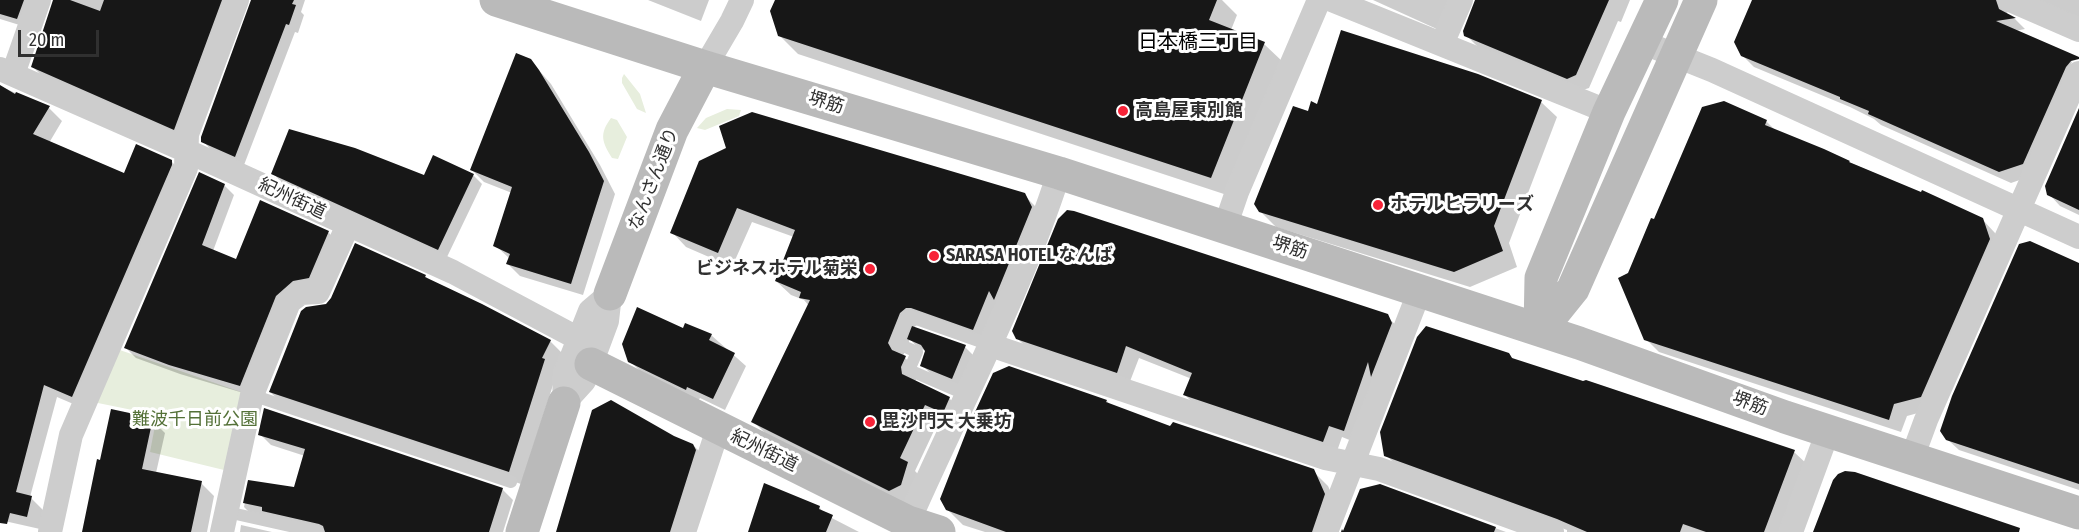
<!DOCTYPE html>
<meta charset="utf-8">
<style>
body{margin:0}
#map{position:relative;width:2079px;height:532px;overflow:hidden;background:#fff;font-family:"Fira Sans Condensed",sans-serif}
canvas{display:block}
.scale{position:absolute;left:18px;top:30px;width:81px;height:27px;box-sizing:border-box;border:3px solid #303030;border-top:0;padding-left:8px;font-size:18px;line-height:21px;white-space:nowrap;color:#303030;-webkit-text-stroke:4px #fff;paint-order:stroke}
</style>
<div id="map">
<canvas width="2079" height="532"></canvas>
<div class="scale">20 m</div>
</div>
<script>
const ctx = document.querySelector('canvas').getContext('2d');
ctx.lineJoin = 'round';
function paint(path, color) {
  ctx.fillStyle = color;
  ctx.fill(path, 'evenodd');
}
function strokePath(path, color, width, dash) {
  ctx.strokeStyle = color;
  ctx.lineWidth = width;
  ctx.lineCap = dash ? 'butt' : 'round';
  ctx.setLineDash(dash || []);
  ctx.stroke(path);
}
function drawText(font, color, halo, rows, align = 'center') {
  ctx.font = font + ' "Fira Sans Condensed","Noto Sans JP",sans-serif';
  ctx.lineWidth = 6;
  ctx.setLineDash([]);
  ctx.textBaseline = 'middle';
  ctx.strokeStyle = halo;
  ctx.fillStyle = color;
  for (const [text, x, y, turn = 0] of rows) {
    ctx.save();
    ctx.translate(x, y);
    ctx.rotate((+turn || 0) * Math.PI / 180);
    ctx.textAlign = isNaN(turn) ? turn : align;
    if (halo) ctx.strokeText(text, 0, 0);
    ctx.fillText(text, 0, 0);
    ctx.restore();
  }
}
const green = new Path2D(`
 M624,74L640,94L646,113L637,109L622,83V78Z
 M727,109L741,110L739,116L705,130L697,128L706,118Z
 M611,118L617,120L627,137L618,159L612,158C602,142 599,134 611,118Z
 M114,348L241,392L224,470L150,452L157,415L93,402Z`);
const shadow = new Path2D(`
 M0,0H37L26,27L0,19Z
 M54,0H234L182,137L41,75L32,66Z
 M252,0H305L301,12L304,15L298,33L295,32L244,165L211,150L203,141Z
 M648,0H709L701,21Z
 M776,0H1222L1237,15L1231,30L1264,44L1283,62L1230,196L798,54L779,35Z
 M1373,0H1452L1439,30Z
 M1476,0H1630L1621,22L1618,21L1589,88L1580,91L1479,48L1466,35Z
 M1763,0H2013L2008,6L2007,15L2015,19L2025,29L2015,31L2061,51L2072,62L2065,79L2034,175L2011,183L1881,125L1874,119L1850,107L1754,67L1742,55Z
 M2033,0H2079V20Z
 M530,60L551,84L600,165L615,194L583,295L520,276L508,264L510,259L495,245L512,193L484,182L472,170Z
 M1478,76L1541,102L1557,117L1509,243L1517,267L1470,287L1276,227L1260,211L1309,113L1318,106Z
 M0,86L49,108L62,121L49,143L124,175L171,161L184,174L85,409L57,397L30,497L44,511L40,529L0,520Z
 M2079,112V215L2060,206L2049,194Z
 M1766,121L1776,131L1982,219L1995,233L2003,252L1933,409L1907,416L1901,432L1659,352L1646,339L1629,274L1655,221Z
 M434,157L474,176L482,184L447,257L281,182L273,173L425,177Z
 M700,162L1024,195L1039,210L987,344L921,322L913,328L965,347L973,355L960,387L930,373L922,365L926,351L917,347L910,339L903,356L920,372L915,382L949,398L964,413L958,426L940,418L915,471L922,478L905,505L768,436L753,421L809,306L804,300L791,295L776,281L794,237L752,222L732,267L686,247L672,232Z
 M224,185L234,195L213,251L237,261L261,202L329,233L339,243L303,291L250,395L180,374L136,358L126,348Z
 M2079,264V490L1959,450L1947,439Z
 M425,276L429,280L550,341L563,354L521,484L283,404L270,392L326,305Z
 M1384,314L1398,327L1357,443L1342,437L1336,454L1198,408L1185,395L1192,379L1139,358L1129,384L1030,351L1017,338Z
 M684,330L711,335L746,366L725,410L700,398L698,401L642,373L630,361Z
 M1509,354L1514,360L1794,452L1808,465L1784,532H1567V530L1400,469L1386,455Z
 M1009,368L1107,401L1111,406L1170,428L1313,471L1328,486L1339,510L1331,532H985L963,525L948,510Z
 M152,420L165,433L156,473L201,483L214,496L207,532H86L101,462Z
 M260,434L502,489L513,500L503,532H320L255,518L244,507L249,481L295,489L305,456L271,445Z
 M674,437L693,445L707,459L687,532H557Z
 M1379,486L1506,532H1345Z
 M819,507L826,515L859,532H750Z
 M241,525L272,532H240Z`);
const building = new Path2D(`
 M0,0H24L17,19L0,14Z
 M53,0H70L100,11L104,0H222L174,130L31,67Z
 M251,0H294L292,4L296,5L289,25L286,24L235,157L201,142V137Z
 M775,0H1217L1209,20L1265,42L1211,178L778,36L770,11Z
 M1475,0H1609L1576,75L1567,79L1464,36L1463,31Z
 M1752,0H1996L1999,9L2016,18L1996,21L2079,57V59L2071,61L2066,67L2023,164L1999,172L1868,114L1869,111L1840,99V97L1741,56L1734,42Z
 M1341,30L1478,74L1542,100L1494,226L1503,251L1454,272L1259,212L1254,204L1293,106L1308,111L1311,101L1317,104Z
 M516,53L531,59L539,70L589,152L604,181L571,284L506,264L510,254L493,246L512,187L470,170Z
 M0,85L15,94L16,92L50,106L33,134L124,173L136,144L172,160V165L72,397L44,385L16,492L32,496L27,517L10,513L7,524L0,523Z
 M1724,101L1767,120L1765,125L1824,149L1850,161L1849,162L1921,192L1922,190L1983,218L1990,239L1921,397L1894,404L1889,420L1644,340L1618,278L1628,273L1651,218L1654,219L1702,107Z
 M2079,108V210L2047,195L2045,186Z
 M752,112L1025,193L1032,207L994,300L989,291L973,330L911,308H906L900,313L888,343L892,350L906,356L901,367L902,374L950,397L943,413L925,405L900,458L908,462L901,485L889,491L751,422L810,300L799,298L801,292L775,281L795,230L737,208L718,253L670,233L699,161L726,148L719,126Z
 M289,129L355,148L424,175L433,155L474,174L438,250L271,174Z
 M199,172L225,184L202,245L236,259L260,200L329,231L309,278L293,281L276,296L240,386L169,365L124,348Z
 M1067,210L1074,211L1388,314L1392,323L1371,377L1368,362L1344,431L1329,426L1323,442L1183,395L1192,373L1126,346L1117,373L1016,339L1012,331L1058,219Z
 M2030,241L2079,263V484L1946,440L1940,431L1952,396L2019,244Z
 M355,243L426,275L425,277L482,304L551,340L542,358L545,359L509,472L269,392L301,311L306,307L326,304L331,298Z
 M637,307L683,328L685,323L712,334L709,340L735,353L713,399L687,387L686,390L628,362L622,344Z
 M912,326L966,345L952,379L920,366L925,351L921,345L907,339Z
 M1426,326L1509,353L1512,358L1583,381L1586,380L1795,450L1764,532H1706L1683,524L1680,532H1587L1557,519L1384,456L1380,432L1417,337Z
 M1009,366L1107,400L1106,402L1170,426L1173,422L1314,469L1325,494L1312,532H1006L946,510L940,499L969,425L993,373Z
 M611,400L674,436L693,444L696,450L670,532H556L592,410Z
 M264,408L503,488L489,532H325L323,526L319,524L262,511V507L243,503L248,480L294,487L305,449L258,435Z
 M111,409L153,418L142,469L202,481L191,532H82L97,459L100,460Z
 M1845,471L1855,472L2020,528L2019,532H1813L1833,480L1838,474Z
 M764,483L820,506L819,509L833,515L826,532H748Z
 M1380,484L1496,527L1494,532H1341L1342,529L1343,531L1360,489Z`);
const lane = new Path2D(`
 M252,395L511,482
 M967,395L909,370L917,352L896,343L908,316L990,345
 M227,512L317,532`);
const street = new Path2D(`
 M1332,0L1609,112
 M2010,0L2079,30
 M1642,42L1712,70L2079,237
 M1442,44L1461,0
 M705,67L732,21L742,0
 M0,69L187,151L453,272L579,339
 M13,74L39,0
 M1225,227L1237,192L1319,0
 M990,345L1325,458L1379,469L1552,532
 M564,403L565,374L590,311L610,294
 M564,403L584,381L591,364L607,321L610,294
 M1912,458L1926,420L2079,73
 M50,532L71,435L186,168L187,134L237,0
 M222,532L252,395L289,302L301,293L318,292L348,225
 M684,532L718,429
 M904,532C956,412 1019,297 1059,173
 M1326,532L1420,290
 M1791,532L1828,431`);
const secondary = new Path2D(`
 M496,0L705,67L1059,173L1579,343L1785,417L2079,513
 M610,294L672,130L705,67
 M1540,330L1573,289L1701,0
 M1540,330L1541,278L1609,112L1662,0
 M591,364L908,522L939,532
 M522,532L564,403`);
const markers = [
 [1123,111,6,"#f72338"],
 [1378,205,6,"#f72338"],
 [934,256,6,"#f72338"],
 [870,269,6,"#f72338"],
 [870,422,6,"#f72338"]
];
const streetNames = [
 ["堺筋",826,103,17],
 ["なんさん通り",654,179,-69],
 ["紀州街道",292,199,25],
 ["堺筋",1290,248,18],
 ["堺筋",1750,404,20],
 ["紀州街道",764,451,26]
];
const poiNames = [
 ["高島屋東別館",1135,111],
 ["ホテルヒラリーズ",1390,205],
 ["SARASA HOTEL なんば",946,256],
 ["ビジネスホテル菊栄",858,269,"right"],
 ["毘沙門天 大乗坊",882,422]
];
const parkNames = [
 ["難波千日前公園",195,420]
];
const neighbourhoodNames = [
 ["日本橋三丁目",1198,42]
];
paint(green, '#e7eedd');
paint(shadow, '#0003');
paint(building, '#171717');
strokePath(lane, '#cdcdcd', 12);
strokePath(street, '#cdcdcd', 24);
strokePath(secondary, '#bababa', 33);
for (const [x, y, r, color] of markers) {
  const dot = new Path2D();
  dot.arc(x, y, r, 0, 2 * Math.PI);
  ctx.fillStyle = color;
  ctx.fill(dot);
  strokePath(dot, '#fff', 2);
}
drawText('18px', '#303030', '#fff', streetNames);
drawText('bold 18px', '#303030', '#fff', poiNames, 'left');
drawText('18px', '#547138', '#fff', parkNames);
drawText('20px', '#000', '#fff', neighbourhoodNames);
</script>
